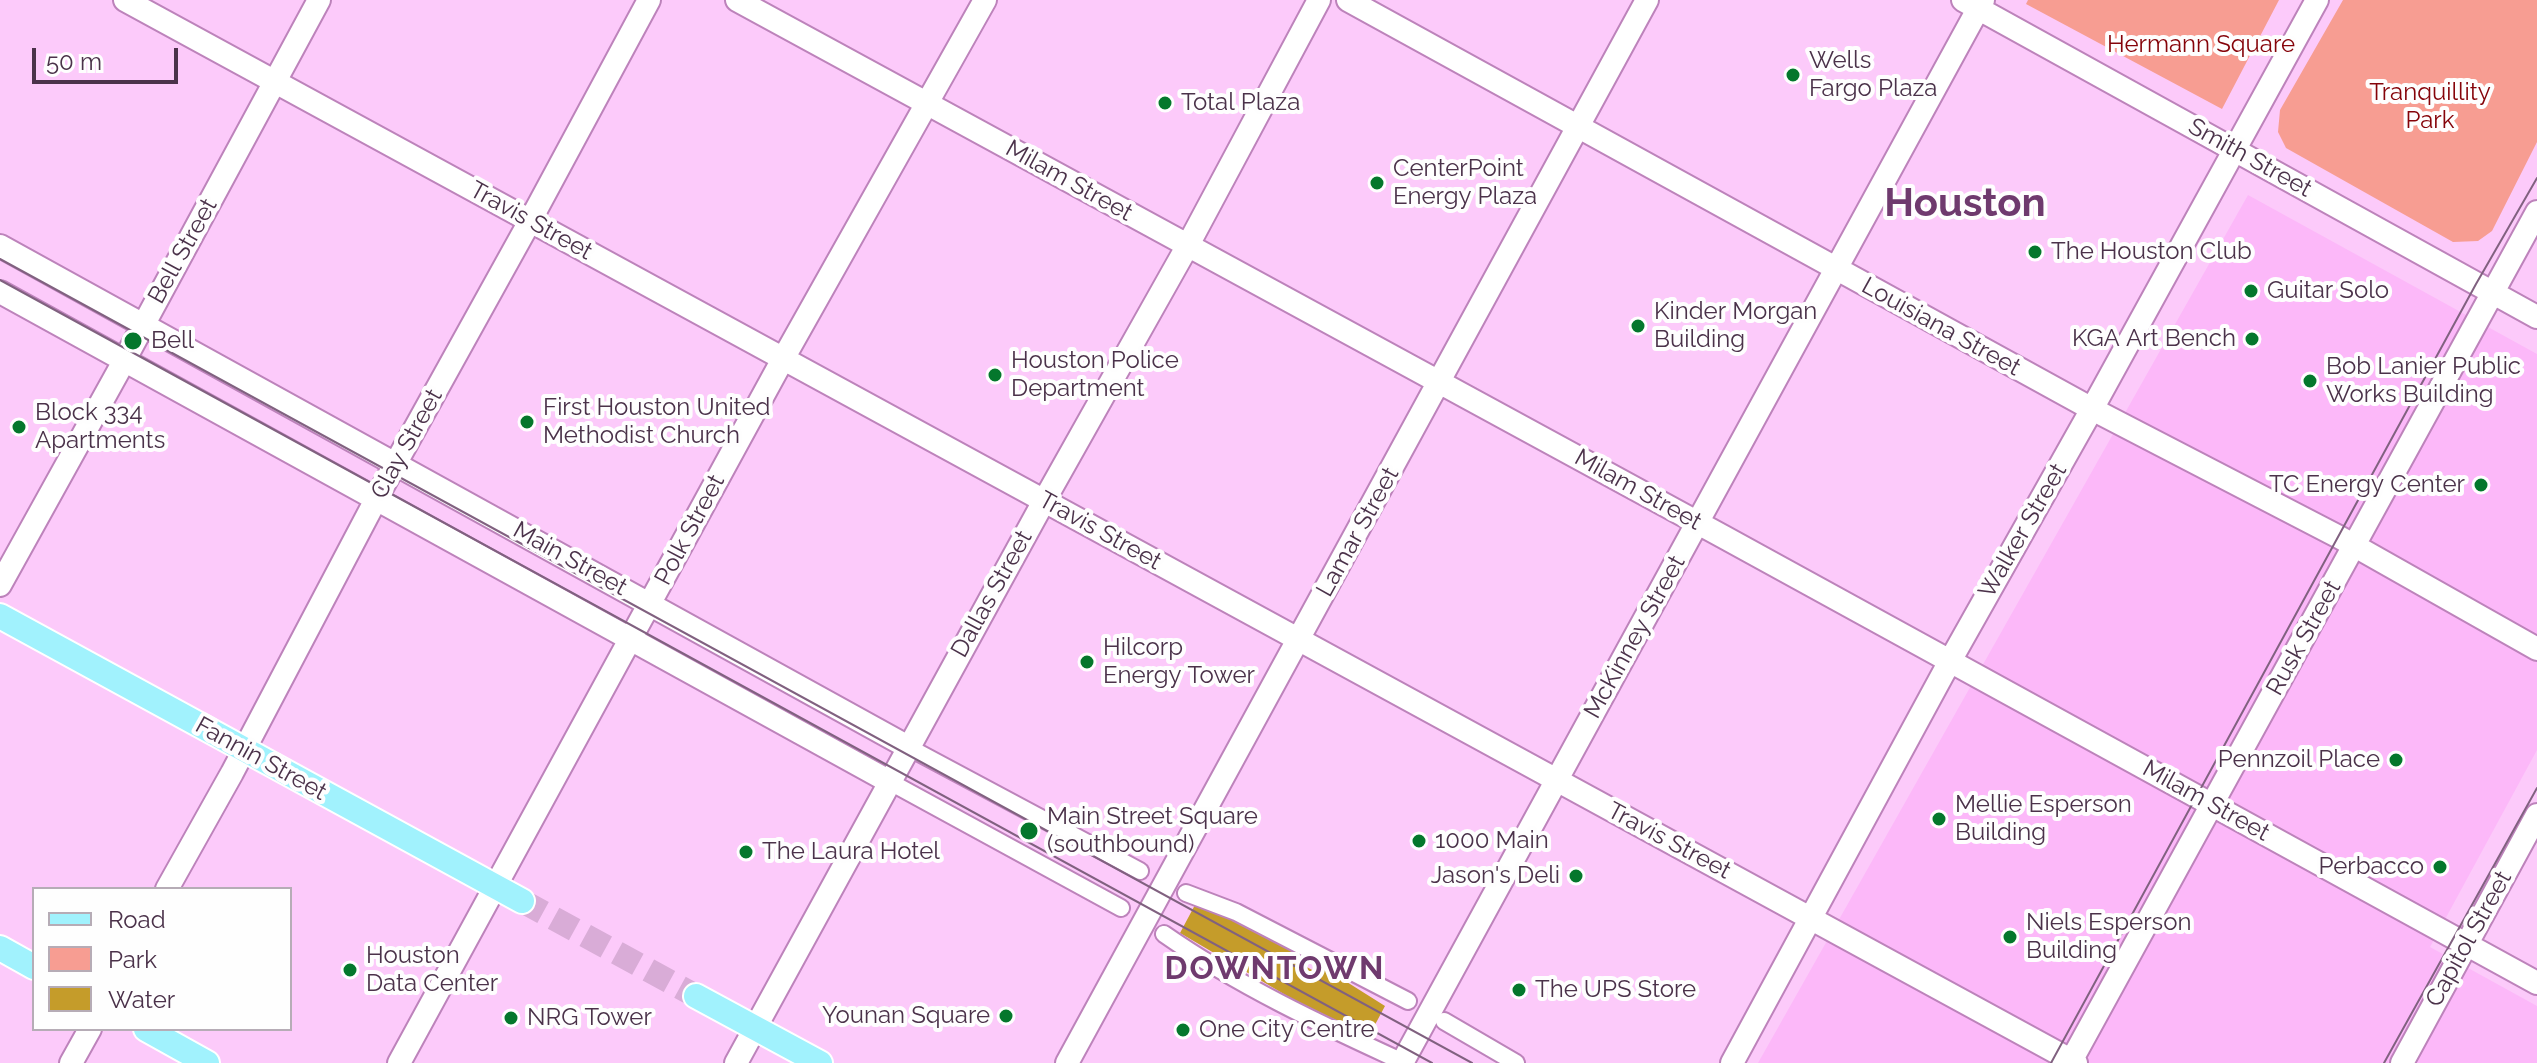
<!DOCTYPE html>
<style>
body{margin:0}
#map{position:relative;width:2537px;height:1063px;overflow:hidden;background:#fccafa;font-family:Raleway,sans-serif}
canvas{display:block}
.legend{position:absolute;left:32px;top:887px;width:260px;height:144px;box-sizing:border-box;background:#fefefe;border:2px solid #b6acb6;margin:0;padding:10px 14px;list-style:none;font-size:24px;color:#4b324a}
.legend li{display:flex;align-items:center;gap:16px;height:40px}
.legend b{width:40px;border:2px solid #b6acb6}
.scale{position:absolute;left:32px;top:48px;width:146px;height:36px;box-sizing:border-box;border:4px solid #4b324a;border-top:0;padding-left:10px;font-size:24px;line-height:28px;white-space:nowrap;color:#4b324a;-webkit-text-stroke:6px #fefefe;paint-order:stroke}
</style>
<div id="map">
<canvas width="2537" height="1063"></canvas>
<ul class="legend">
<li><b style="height:10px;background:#a1f2fd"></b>Road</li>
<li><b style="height:22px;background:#f79d92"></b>Park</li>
<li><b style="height:22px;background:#c59c2a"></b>Water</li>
</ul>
<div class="scale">50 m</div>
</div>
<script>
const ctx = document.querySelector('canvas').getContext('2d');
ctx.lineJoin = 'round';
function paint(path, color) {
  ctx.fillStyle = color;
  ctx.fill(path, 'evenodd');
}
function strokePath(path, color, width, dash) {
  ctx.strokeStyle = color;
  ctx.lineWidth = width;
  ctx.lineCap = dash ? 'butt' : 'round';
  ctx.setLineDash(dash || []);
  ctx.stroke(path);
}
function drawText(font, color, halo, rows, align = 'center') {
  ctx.font = font + ' Raleway,sans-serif';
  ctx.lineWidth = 8;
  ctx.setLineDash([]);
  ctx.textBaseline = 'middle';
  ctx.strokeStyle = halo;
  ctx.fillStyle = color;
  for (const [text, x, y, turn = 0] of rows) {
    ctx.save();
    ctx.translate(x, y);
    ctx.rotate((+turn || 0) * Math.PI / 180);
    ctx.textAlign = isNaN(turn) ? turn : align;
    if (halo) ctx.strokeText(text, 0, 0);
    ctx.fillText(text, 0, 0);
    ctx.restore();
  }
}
const built = new Path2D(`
 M2248,195L2537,354V750L2430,947L2537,1006V1063H1758Z`);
const green = new Path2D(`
 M2028,0H2279L2222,109L2026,4Z
 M2343,0H2537V142L2492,231L2478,241L2453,242L2286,148L2278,132L2280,110Z`);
const water = new Path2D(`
 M1196,903L1249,927L1295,952L1293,959L1319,974L1323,967L1385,1006L1369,1036L1294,1000L1180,933Z`);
const primaryTunnel = new Path2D(`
 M522,901L696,996`);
const street = new Path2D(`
 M908,747L1140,871
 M890,782L1121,908
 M1186,893L1236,912L1408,1001
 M1164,934C1237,985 1322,1025 1403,1062
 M1444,1021L1516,1063`);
const secondary = new Path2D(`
 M125,0L2076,1063
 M737,0L1722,536L2537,983
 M1348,0L2092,409L2339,537L2537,649
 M1963,0L2537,317
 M0,246L908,747
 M0,292L890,782
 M0,585L118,372L319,0
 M167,889L232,773L382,488L530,221L649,0
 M71,1063L90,1029
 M399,1063L783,359L985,0
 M736,1063L1044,501L1188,245L1319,0
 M1067,1063L1647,0
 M1402,1063L1983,0
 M1732,1063L1950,661L2092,409L2317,0
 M2070,1063L2537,212
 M2402,1063L2537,815`);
const primary = new Path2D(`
 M0,616L522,901
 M0,948L34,967
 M696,996L820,1063
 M146,1029L207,1063`);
const tram = new Path2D(`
 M0,259L1472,1063
 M0,280L1432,1063
 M2051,1063L2476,284L2537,178
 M2384,1063L2537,788`);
const markers = [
 [1793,75,8,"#04772c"],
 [1165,103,8,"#04772c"],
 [1377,183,8,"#04772c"],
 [2035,252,8,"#04772c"],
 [2251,291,8,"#04772c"],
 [1638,326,8,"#04772c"],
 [2252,339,8,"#04772c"],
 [133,341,10,"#04772c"],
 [995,375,8,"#04772c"],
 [2310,381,8,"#04772c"],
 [527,422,8,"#04772c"],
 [19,427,8,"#04772c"],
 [2481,485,8,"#04772c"],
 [1087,662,8,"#04772c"],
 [2396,760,8,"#04772c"],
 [1939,819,8,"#04772c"],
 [1029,831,10,"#04772c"],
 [1419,841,8,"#04772c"],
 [746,852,8,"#04772c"],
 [2440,867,8,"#04772c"],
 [1576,876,8,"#04772c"],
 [2010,937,8,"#04772c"],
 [350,970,8,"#04772c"],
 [1519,990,8,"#04772c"],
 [1006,1016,8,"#04772c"],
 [511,1018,8,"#04772c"],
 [1183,1030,8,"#04772c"]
];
const parkNames = [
 ["Hermann Square",2201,45],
 ["Tranquillity",2430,93],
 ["Park",2430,121]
];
const poiNames = [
 ["Wells",1809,61],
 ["Fargo Plaza",1809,89],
 ["Total Plaza",1181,103],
 ["CenterPoint",1393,169],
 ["Energy Plaza",1393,197],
 ["The Houston Club",2051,252],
 ["Guitar Solo",2267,291],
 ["Kinder Morgan",1654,312],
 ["Building",1654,340],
 ["KGA Art Bench",2236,339,"right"],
 ["Bell",151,341],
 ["Houston Police",1011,361],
 ["Department",1011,389],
 ["Bob Lanier Public",2326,367],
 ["Works Building",2326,395],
 ["First Houston United",543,408],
 ["Methodist Church",543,436],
 ["Block 334",35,413],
 ["Apartments",35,441],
 ["TC Energy Center",2465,485,"right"],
 ["Hilcorp",1103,648],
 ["Energy Tower",1103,676],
 ["Pennzoil Place",2380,760,"right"],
 ["Mellie Esperson",1955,805],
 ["Building",1955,833],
 ["Main Street Square",1047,817],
 ["(southbound)",1047,845],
 ["1000 Main",1435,841],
 ["The Laura Hotel",762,852],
 ["Perbacco",2424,867,"right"],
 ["Jason's Deli",1560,876,"right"],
 ["Niels Esperson",2026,923],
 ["Building",2026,951],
 ["Houston",366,956],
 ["Data Center",366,984],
 ["The UPS Store",1535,990],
 ["Younan Square",990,1016,"right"],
 ["NRG Tower",527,1018],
 ["One City Centre",1199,1030]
];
const streetNames = [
 ["Smith Street",2250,158,29],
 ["Milam Street",1069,181,29],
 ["Travis Street",531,221,29],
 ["Bell Street",183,251,-61],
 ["Louisiana Street",1941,327,29],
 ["Clay Street",407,444,-61],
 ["Milam Street",1638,490,29],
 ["Polk Street",690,530,-62],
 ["Travis Street",1100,531,29],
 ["Walker Street",2023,531,-60],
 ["Lamar Street",1358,532,-61],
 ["Main Street",570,559,29],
 ["Dallas Street",992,594,-61],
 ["McKinney Street",1635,637,-61],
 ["Rusk Street",2304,638,-61],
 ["Fannin Street",261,759,29],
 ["Milam Street",2206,801,29],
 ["Travis Street",1669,841,28],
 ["Capitol Street",2469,939,-61]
];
const districtNames = [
 ["DOWNTOWN",1275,969]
];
const townNames = [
 ["Houston",1965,204]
];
paint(built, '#fcb8f9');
paint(green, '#f79d92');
paint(water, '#c59c2a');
strokePath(primaryTunnel, '#d9acd7', 24, [24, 12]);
strokePath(street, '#bd83bb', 20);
strokePath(secondary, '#bd83bb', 26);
strokePath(primary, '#fff', 28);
strokePath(street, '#fff', 16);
strokePath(secondary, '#fff', 22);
strokePath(primary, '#a1f2fd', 24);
strokePath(tram, '#816180', 2);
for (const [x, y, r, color] of markers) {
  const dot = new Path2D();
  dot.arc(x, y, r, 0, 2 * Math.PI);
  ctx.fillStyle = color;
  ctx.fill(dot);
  strokePath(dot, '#fefefe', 3);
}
drawText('24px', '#850309', '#fefefe', parkNames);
drawText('24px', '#4b324a', '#fefefe', poiNames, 'left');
drawText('24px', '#4b324a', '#fefefe', streetNames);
ctx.letterSpacing = '2px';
drawText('bold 32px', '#6f3a6e', '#fefefe', districtNames);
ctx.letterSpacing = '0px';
drawText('bold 40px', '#6f3a6e', '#fefefe', townNames);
</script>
